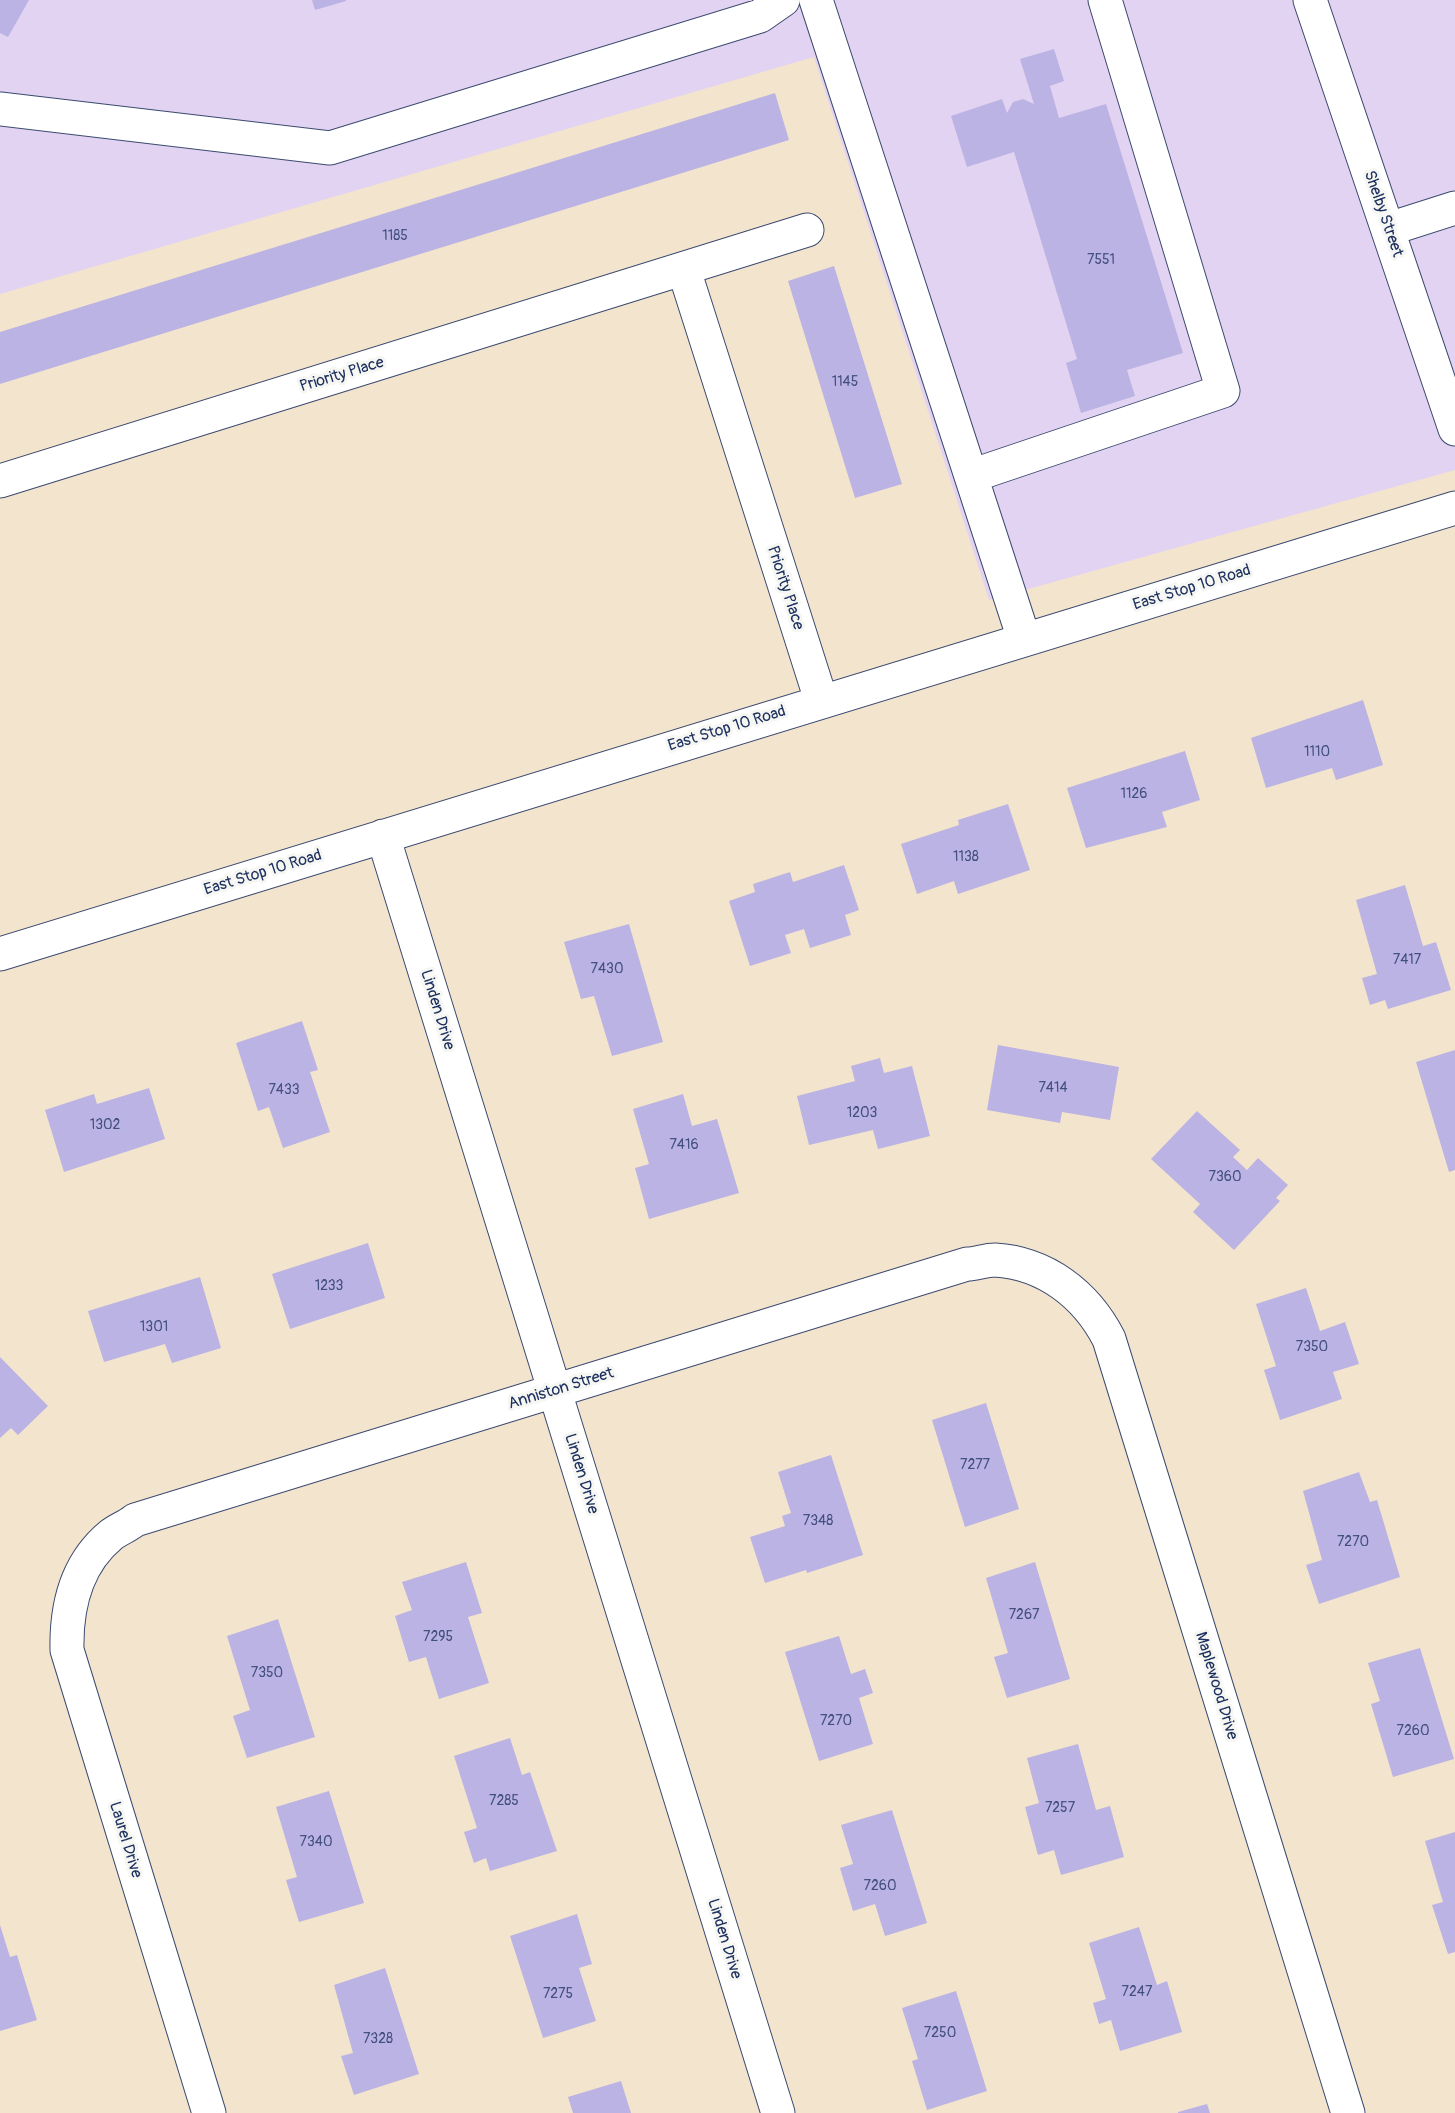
<!DOCTYPE html>
<style>
body{margin:0}
canvas{display:block;background:#f3e4cd}
</style>
<canvas width="1455" height="2113"></canvas>
<script>
const ctx = document.querySelector('canvas').getContext('2d');
ctx.lineJoin = 'round';
function paint(path, color) {
  ctx.fillStyle = color;
  ctx.fill(path, 'evenodd');
}
function strokePath(path, color, width, dash) {
  ctx.strokeStyle = color;
  ctx.lineWidth = width;
  ctx.lineCap = dash ? 'butt' : 'round';
  ctx.setLineDash(dash || []);
  ctx.stroke(path);
}
function drawText(font, color, halo, rows, align = 'center') {
  ctx.font = font + ' Pangolin,sans-serif';
  ctx.lineWidth = 6;
  ctx.setLineDash([]);
  ctx.textBaseline = 'middle';
  ctx.strokeStyle = halo;
  ctx.fillStyle = color;
  for (const [text, x, y, turn = 0] of rows) {
    ctx.save();
    ctx.translate(x, y);
    ctx.rotate((+turn || 0) * Math.PI / 180);
    ctx.textAlign = isNaN(turn) ? turn : align;
    if (halo) ctx.strokeText(text, 0, 0);
    ctx.fillText(text, 0, 0);
    ctx.restore();
  }
}
const built = new Path2D(`
 M0,0H1455V470L989,600L814,57L0,294Z`);
const building = new Path2D(`
 M0,0H29L8,37L0,33Z
 M312,0H346V1L315,10Z
 M1054,49L1064,81L1050,86L1059,118L1106,104L1183,353L1127,370L1135,396L1081,413L1066,363L1077,359L1014,152L967,167L951,116L1002,99L1007,113L1013,102L1023,99L1034,104L1020,59Z
 M775,93L789,140L0,384V332Z
 M834,266L902,484L855,498L788,281Z
 M1363,700L1383,765L1336,780L1332,768L1266,788L1251,738Z
 M1185,751L1200,800L1162,812L1167,827L1086,848L1067,788Z
 M1008,804L1030,870L958,894L954,881L917,894L901,844L959,825L958,820Z
 M844,865L859,910L845,915L851,935L810,948L804,929L785,935L791,953L750,966L729,901L755,892L753,884L790,872L793,882Z
 M1405,885L1423,946L1436,942L1451,990L1388,1009L1385,1000L1370,1005L1362,978L1377,974L1356,900Z
 M629,924L663,1042L612,1056L594,996L581,999L564,942Z
 M302,1021L318,1070L310,1072L330,1132L283,1148L269,1107L258,1111L236,1043Z
 M998,1045L1119,1067L1110,1120L1062,1112L1060,1123L987,1110Z
 M1455,1050V1170L1449,1172L1416,1062Z
 M880,1058L884,1073L912,1066L930,1136L878,1149L873,1130L809,1145L797,1096L855,1081L851,1066Z
 M149,1088L165,1139L64,1172L45,1110L94,1094L97,1104Z
 M683,1094L692,1126L717,1119L739,1193L649,1219L635,1168L649,1164L633,1109Z
 M1197,1111L1240,1150L1233,1157L1247,1170L1258,1158L1288,1185L1276,1198L1280,1201L1234,1250L1193,1212L1200,1204L1151,1159Z
 M368,1243L385,1298L290,1329L272,1274Z
 M200,1277L221,1348L172,1363L165,1344L104,1362L88,1311Z
 M1306,1288L1320,1331L1345,1322L1359,1364L1333,1372L1342,1399L1280,1420L1264,1370L1276,1366L1256,1304Z
 M0,1357L48,1406L18,1435L11,1428L0,1438Z
 M986,1403L1019,1509L965,1527L932,1420Z
 M831,1455L863,1555L807,1573L806,1570L765,1583L750,1537L785,1526L782,1516L791,1513L778,1472Z
 M1359,1472L1370,1502L1377,1500L1400,1577L1319,1604L1306,1565L1322,1560L1303,1491Z
 M466,1562L482,1613L468,1617L489,1683L439,1699L426,1657L409,1662L395,1616L412,1610L402,1582Z
 M1035,1562L1070,1679L1007,1698L994,1657L1008,1653L986,1578Z
 M278,1619L315,1737L247,1758L233,1716L250,1710L227,1636Z
 M839,1636L851,1674L865,1669L873,1693L859,1698L873,1744L819,1761L785,1652Z
 M1420,1648L1454,1759L1393,1777L1371,1704L1380,1701L1368,1663Z
 M510,1738L522,1775L530,1772L557,1851L490,1871L486,1858L474,1863L464,1832L477,1828L454,1756Z
 M1078,1744L1096,1810L1110,1806L1124,1857L1061,1875L1054,1850L1038,1855L1025,1807L1039,1803L1027,1758Z
 M329,1791L364,1903L299,1922L286,1880L297,1877L276,1807Z
 M892,1810L927,1923L885,1936L875,1904L853,1911L840,1868L853,1864L841,1825Z
 M1455,1832V1952L1448,1954L1432,1905L1443,1902L1425,1841Z
 M577,1914L592,1964L579,1968L596,2021L543,2038L510,1936Z
 M0,1925L10,1957L17,1955L37,2020L0,2031Z
 M1139,1927L1157,1985L1167,1981L1182,2032L1120,2051L1111,2020L1099,2024L1093,2003L1106,1999L1089,1943Z
 M385,1968L419,2074L354,2095L341,2056L353,2053L334,1985Z
 M956,1991L987,2091L927,2110L912,2061L918,2059L902,2008Z
 M621,2081L631,2113H573L568,2097Z
 M1207,2104L1210,2113H1178V2112Z`);
const minor = new Path2D(`
 M816,0L1024,639
 M1310,0L1455,429
 M0,109L330,148L760,16L783,0
 M1389,229L1455,208
 M684,270L821,700
 M971,476L1223,391L1105,0
 M0,481L807,230
 M383,836L778,2113
 M0,954L1455,508
 M209,2113L67,1650C66,1606 76,1564 111,1535C119,1529 128,1526 135,1520L967,1264C976,1264 985,1260 995,1260C1045,1263 1086,1294 1109,1339L1348,2113`);
const numberNames = [
 ["1185",395,236],
 ["7551",1101,260],
 ["1145",845,382],
 ["1110",1317,752],
 ["1126",1134,794],
 ["1138",966,857],
 ["7417",1407,960],
 ["7430",607,969],
 ["7414",1053,1088],
 ["7433",284,1090],
 ["1203",862,1113],
 ["1302",105,1125],
 ["7416",684,1145],
 ["7360",1225,1177],
 ["1233",329,1286],
 ["1301",154,1327],
 ["7350",1312,1347],
 ["7277",975,1465],
 ["7348",818,1521],
 ["7270",1353,1542],
 ["7267",1024,1615],
 ["7295",438,1637],
 ["7350",267,1673],
 ["7270",836,1721],
 ["7260",1413,1731],
 ["7285",504,1801],
 ["7257",1060,1808],
 ["7340",316,1842],
 ["7260",880,1886],
 ["7247",1137,1992],
 ["7275",558,1994],
 ["7250",940,2033],
 ["7328",378,2039]
];
const streetNames = [
 ["Shelby Street",1383,214,71],
 ["Priority Place",342,375,-17],
 ["Priority Place",785,588,72],
 ["East Stop 10 Road",1192,588,-17],
 ["East Stop 10 Road",727,729,-17],
 ["East Stop 10 Road",263,873,-17],
 ["Linden Drive",437,1010,73],
 ["Anniston Street",561,1389,-17],
 ["Linden Drive",581,1474,73],
 ["Maplewood Drive",1216,1686,73],
 ["Laurel Drive",125,1840,73],
 ["Linden Drive",724,1939,73]
];
paint(built, '#e3d3f2');
paint(building, '#bbb3e3');
strokePath(minor, '#3b4a6f', 35);
strokePath(minor, '#fff', 33);
drawText('14px', '#43507f', null, numberNames);
drawText('16px', '#1b2f5e', '#f6f6f2', streetNames);
</script>
